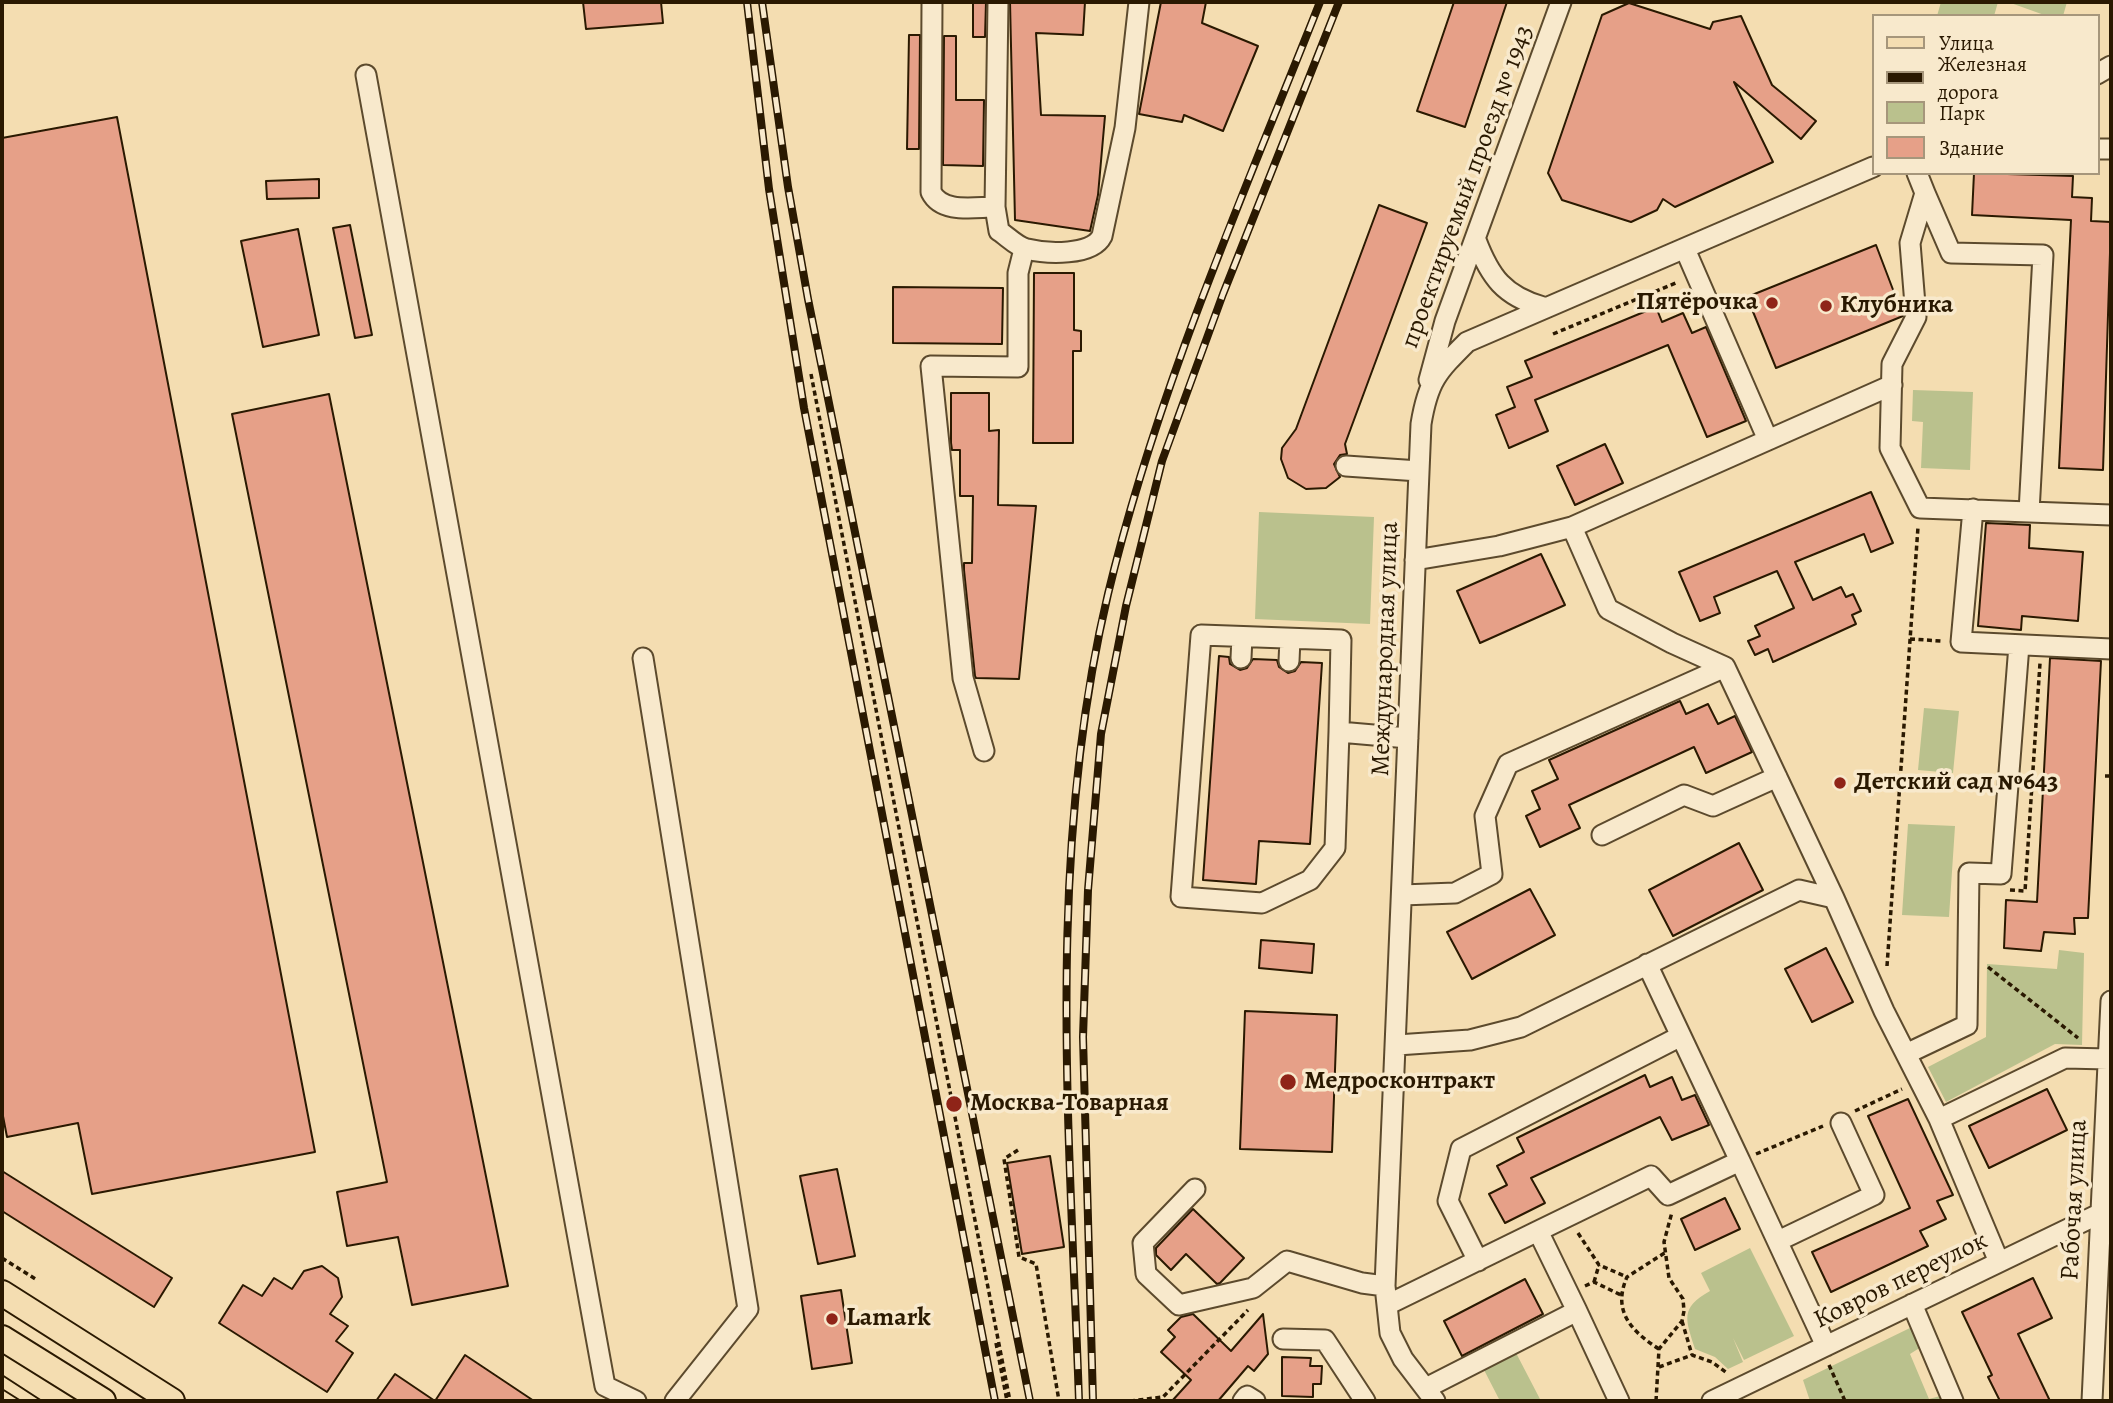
<!DOCTYPE html>
<meta charset="utf-8">
<style>
body{margin:0}
#map{position:relative;width:2113px;height:1403px;overflow:hidden;background:#f4ddb1;font-family:Alegreya,serif}
canvas{display:block}
.frame{position:absolute;inset:0;border:4px solid #2a1901;pointer-events:none}
.legend{position:absolute;left:1872px;top:14px;width:228px;height:161px;box-sizing:border-box;background:#f8e9cc;border:2px solid #a6967b;margin:0;padding:9px 12px;list-style:none;font-size:21px;color:#2a1901}
.legend li{display:flex;align-items:center;gap:14px;height:35px}
.legend b{width:35px;border:2px solid #a6967b}
</style>
<div id="map">
<canvas width="2113" height="1403"></canvas>
<div class="frame"></div>
<ul class="legend">
<li><b style="height:9px;background:#f4ddb1"></b>Улица</li>
<li><b style="height:9px;background:#2a1901"></b>Железная дорога</li>
<li><b style="height:19px;background:#bac18d"></b>Парк</li>
<li><b style="height:19px;background:#e6a088"></b>Здание</li>
</ul>
</div>
<script>
const ctx = document.querySelector('canvas').getContext('2d');
ctx.lineJoin = 'round';
function paint(path, color) {
  ctx.fillStyle = color;
  ctx.fill(path, 'evenodd');
}
function strokePath(path, color, width, dash) {
  ctx.strokeStyle = color;
  ctx.lineWidth = width;
  ctx.lineCap = dash ? 'butt' : 'round';
  ctx.setLineDash(dash || []);
  ctx.stroke(path);
}
function drawText(font, color, halo, rows, align = 'center') {
  ctx.font = font + ' Alegreya,serif';
  ctx.lineWidth = 7;
  ctx.setLineDash([]);
  ctx.textBaseline = 'middle';
  ctx.strokeStyle = halo;
  ctx.fillStyle = color;
  for (const [text, x, y, turn = 0] of rows) {
    ctx.save();
    ctx.translate(x, y);
    ctx.rotate((+turn || 0) * Math.PI / 180);
    ctx.textAlign = isNaN(turn) ? turn : align;
    if (halo) ctx.strokeText(text, 0, 0);
    ctx.fillText(text, 0, 0);
    ctx.restore();
  }
}
const green = new Path2D(`
 M1941,2H1998L1994,16H1937Z
 M2008,2H2067L2063,16H2047Z
 M1913,390L1973,392L1970,470L1921,468L1923,422L1912,421Z
 M1259,512L1374,517L1370,624L1255,619Z
 M1924,708L1959,711L1953,773L1918,770Z
 M1908,824L1955,826L1949,917L1902,915Z
 M2059,950L2084,953L2082,1045L2055,1044L1946,1102L1928,1067L1986,1037L1987,964L2057,969Z
 M1750,1248L1794,1336L1744,1360L1733,1338L1743,1362L1728,1369L1715,1357L1695,1349C1686,1320 1679,1308 1710,1291L1701,1273Z
 M1912,1327L1921,1347L1910,1354L1929,1399L1944,1395L1946,1401H1810L1803,1380Z
 M1515,1351L1541,1401H1500L1483,1368Z`);
const building = new Path2D(`
 M583,2H661L663,23L586,29Z
 M973,2H986L985,37H973Z
 M1010,2H1085L1083,35L1036,33L1041,115L1105,116L1098,195L1090,231L1015,220Z
 M1161,2H1206L1202,23L1258,46L1223,131L1184,115L1182,122L1139,114Z
 M1454,2H1507L1465,127L1417,111Z
 M1629,3L1710,29L1713,22L1741,16L1772,85L1816,121L1801,139L1734,82L1773,162L1675,207L1663,199L1657,210L1631,222L1562,200L1548,173L1602,15Z
 M909,35H920L919,149H907Z
 M944,36H956V100H984L983,166L943,165Z
 M117,117L315,1152L92,1194L78,1123L7,1137L2,1111V138Z
 M1974,173L2073,176L2072,197L2092,198L2091,221L2111,222L2103,470L2059,468L2071,220L1972,215Z
 M319,179V198L267,199L266,181Z
 M1379,205L1427,223L1345,444L1347,454L1340,455L1334,464L1340,477L1326,488L1306,489L1288,478L1281,459L1282,448L1296,429Z
 M350,225L372,335L355,338L333,228Z
 M298,229L319,335L263,347L241,241Z
 M1876,245L1903,316L1776,368L1747,297Z
 M1034,273H1074V330L1081,331V351H1073V443H1033Z
 M893,287L1003,288L1002,344L893,343Z
 M1656,307L1662,322L1683,313L1692,333L1706,327L1746,421L1707,437L1668,345L1535,400L1548,431L1509,448L1496,415L1515,407L1507,387L1532,377L1525,361Z
 M951,393H989V431L999,430L998,505L1036,506L1019,679L976,678L975,676L964,570V563H972L973,496H960V450H952L951,443Z
 M329,394L508,1286L412,1305L398,1237L347,1246L337,1192L387,1182L232,414Z
 M1605,444L1623,483L1575,505L1557,466Z
 M1871,492L1893,543L1871,552L1864,534L1795,562L1813,600L1841,587L1846,597L1853,594L1861,611L1852,615L1856,624L1773,662L1768,649L1755,655L1748,641L1760,636L1755,626L1794,608L1777,571L1714,597L1720,613L1700,621L1679,572Z
 M1986,523L2030,525L2029,548L2083,552L2078,621L2022,616L2021,630L1978,626Z
 M1541,554L1565,605L1480,643L1457,591Z
 M1219,656L1229,657L1230,664L1240,670L1247,668L1253,659L1277,660L1279,667L1288,673L1295,671L1301,662L1322,663L1310,844L1259,841L1256,884L1203,880Z
 M2050,658L2101,661L2088,918H2074L2075,934L2044,932L2041,951L2004,948L2006,900L2037,902Z
 M1680,701L1686,714L1708,704L1718,724L1735,716L1752,752L1706,773L1694,747L1569,805L1580,828L1540,847L1526,816L1540,809L1532,791L1558,779L1549,760Z
 M1739,843L1763,890L1673,936L1649,890Z
 M1530,889L1555,935L1472,979L1447,932Z
 M1261,940L1314,944L1312,973L1259,968Z
 M1826,948L1853,1002L1812,1022L1785,969Z
 M1245,1011L1337,1015L1332,1152L1240,1149Z
 M1645,1075L1650,1087L1672,1077L1682,1100L1695,1095L1709,1125L1672,1140L1660,1117L1531,1178L1545,1203L1505,1223L1489,1194L1507,1185L1497,1166L1524,1152L1517,1138Z
 M2047,1089L2067,1130L1989,1168L1969,1126Z
 M1908,1099L1953,1195L1937,1201L1946,1219L1920,1231L1928,1246L1831,1292L1812,1252L1910,1208L1868,1116Z
 M1050,1156L1064,1247L1022,1254L1007,1163Z
 M837,1169L855,1256L818,1264L800,1176Z
 M2,1171L172,1278L154,1307L2,1211Z
 M1725,1198L1740,1229L1695,1250L1681,1219Z
 M1193,1209L1244,1258L1220,1283L1217,1284L1186,1254L1171,1270L1156,1255V1248Z
 M322,1266L338,1278L342,1297L330,1314L348,1326L336,1341L353,1353L327,1392L219,1323L243,1285L262,1296L274,1278L292,1289L304,1271Z
 M2033,1278L2052,1318L2018,1334L2050,1401H2000L1988,1377L1992,1375L1962,1312Z
 M1525,1279L1543,1314L1462,1356L1444,1321Z
 M841,1290L852,1363L812,1369L801,1296Z
 M1193,1314L1231,1351L1263,1314L1268,1354L1254,1371L1248,1366L1218,1401H1172L1191,1380L1161,1352L1175,1337L1168,1330L1181,1317Z
 M465,1355L534,1401H376L395,1374L435,1401Z
 M1282,1357L1311,1358L1310,1366H1322L1321,1384H1313V1397L1282,1396Z`);
const path = new Path2D(`
 M1553,334L1678,282
 M811,374L1010,1401
 M1910,639L1941,641
 M2105,776H2111
 M2010,890L2025,891L2040,663
 M1887,966L1918,527
 M1988,967L2078,1038
 M1855,1111L1902,1089
 M1018,1150L1004,1159L1019,1257L1036,1264L1059,1401
 M1756,1154L1823,1126
 M1578,1233L1599,1265L1627,1277
 M2,1258L37,1280
 M1594,1282L1599,1265
 M1585,1286L1594,1282L1621,1295
 M1682,1321L1692,1355
 M996,1343L1007,1401
 M1659,1349C1631,1331 1612,1311 1627,1277L1666,1252
 M1829,1365L1845,1401
 M1659,1367L1692,1355L1712,1362L1727,1373
 M1130,1401L1163,1397L1248,1310
 M1656,1401L1659,1349L1682,1321L1684,1311L1683,1299L1669,1278L1664,1242L1672,1212`);
const minor = new Path2D(`
 M932,2L931,192C942,214 974,207 995,207
 M998,2L995,207L999,231C1007,236 1017,247 1027,249C1047,254 1092,256 1102,236L1125,128L1139,2
 M2097,74L2111,66
 M366,75L605,1386L636,1401
 M2097,149H2111
 M1917,173L1925,193L1910,243L1916,317L1892,364L1890,448L1920,508L2111,515
 M1925,193L1951,253L2043,255L2029,512
 M1476,240C1490,277 1504,296 1543,307
 M1685,249L1768,440
 M1429,380L1445,321L1561,2
 M1346,466L1419,471
 M1973,509L1961,642L2111,649
 M1572,527L1608,609L1672,643L1725,667L1834,898
 M1415,560L1499,546L1572,527L1892,385
 M643,658L748,1309L675,1401
 M1241,658L1242,637
 M1289,661L1290,639
 M1339,732L1341,640L1201,635L1181,897L1262,903L1310,880L1335,848L1339,732L1408,738
 M984,751L963,678L931,366L1018,367V273L1024,249
 M1602,835L1684,795L1713,806L1777,777
 M1402,895L1455,893L1492,874L1485,816L1508,764L1725,667
 M1647,964L1740,1161
 M1397,1045L1470,1040L1521,1027L1799,890L1834,898L1884,1011L1939,1119L1999,1262
 M1906,1054L1967,1025L1969,873L2001,874L2019,645
 M1939,1119L2065,1058L2108,1059
 M1195,1189L1143,1243L1146,1274L1179,1305L1253,1288L1287,1261L1362,1283L1385,1286
 M1538,1231L1651,1176L1668,1195L1740,1161L1826,1346
 M1778,1241L1874,1195L1841,1123
 M1478,1261L1448,1201L1461,1149L1681,1036
 M1912,1304L1953,1401
 M1387,1305L1538,1231L1577,1311L1426,1388
 M1577,1311L1619,1401
 M1283,1339L1325,1340L1365,1401
 M1243,1401L1247,1396L1255,1401
 M1435,1401L1403,1359L1390,1333L1385,1286L1421,424C1428,381 1437,372 1467,342L1873,167
 M1712,1401L2101,1213L2111,1205
 M2092,1401L2111,1001`);
const major = new Path2D(`
 M2,1293L172,1401
 M2,1338L103,1401`);
const tram = new Path2D(`
 M2,1375L42,1401
 M2,1389L21,1401`);
const rail = new Path2D(`
 M747,2L769,189L804,408L995,1401
 M762,2L788,187L808,299L1030,1401
 M1079,1401C1070,1133 1045,858 1108,594C1157,390 1243,196 1320,2
 M1093,1401L1083,1037L1088,890L1101,734L1126,606L1162,461L1223,294L1339,2`);
const markers = [
 [1772,303,7,"#8f2418"],
 [1826,306,7,"#8f2418"],
 [1840,783,7,"#8f2418"],
 [1288,1082,9,"#8f2418"],
 [954,1104,9,"#8f2418"],
 [832,1319,7,"#8f2418"]
];
const streetNames = [
 ["проектируемый проезд № 1943",1468,187,-70],
 ["Международная улица",1386,649,-88],
 ["Рабочая улица",2075,1200,-87],
 ["Ковров переулок",1901,1281,-26]
];
const poiNames = [
 ["Пятёрочка",1758,303,"right"],
 ["Клубника",1840,306],
 ["Детский сад №643",1854,783],
 ["Медросконтракт",1304,1082],
 ["Москва-Товарная",970,1104],
 ["Lamark",846,1319]
];
paint(green, '#bac18d');
paint(building, '#e6a088');
strokePath(building, '#2a1901', 2);
strokePath(minor, '#5c4a2d', 23);
strokePath(major, '#2a1901', 28);
strokePath(path, '#2a1901', 3.5, [5, 3.5]);
strokePath(minor, '#f8e9cc', 19);
strokePath(major, '#f4ddb1', 24);
strokePath(tram, '#2a1901', 2);
strokePath(rail, '#2a1901', 8);
strokePath(rail, '#f8e9cc', 5, [16]);
for (const [x, y, r, color] of markers) {
  const dot = new Path2D();
  dot.arc(x, y, r, 0, 2 * Math.PI);
  ctx.fillStyle = color;
  ctx.fill(dot);
  strokePath(dot, '#f8e9cc', 2.5);
}
drawText('26px', '#2a1901', '#f8e9cc', streetNames);
drawText('bold 26px', '#2a1901', '#f8e9cc', poiNames, 'left');
</script>
